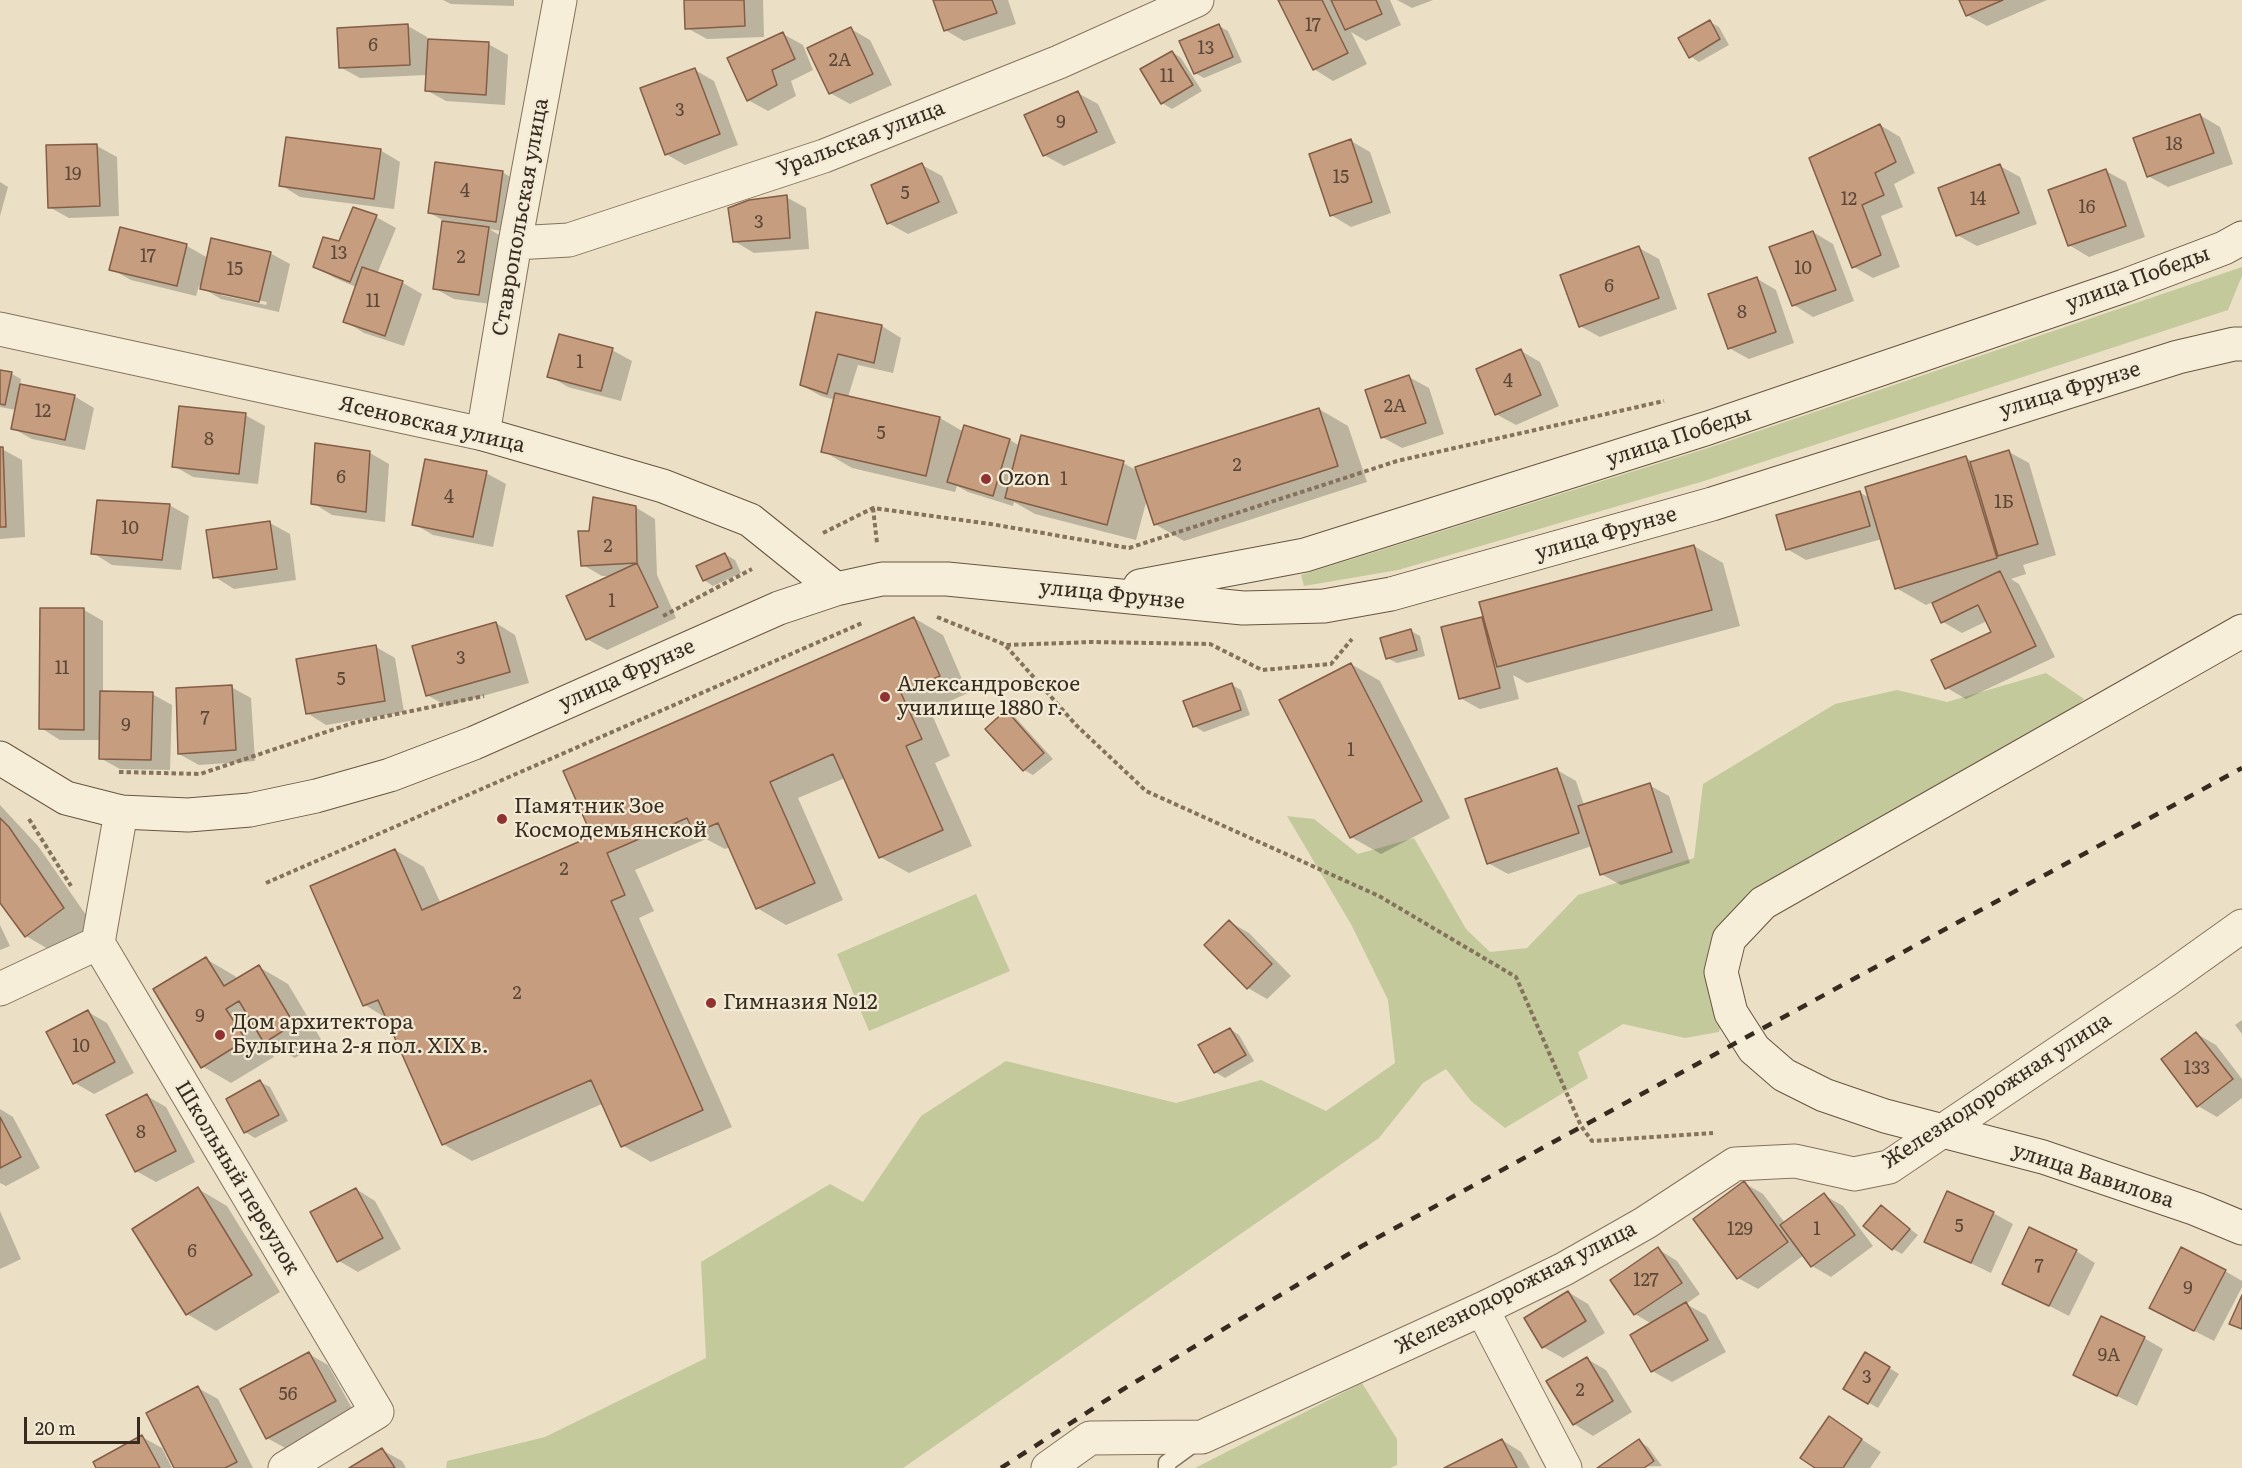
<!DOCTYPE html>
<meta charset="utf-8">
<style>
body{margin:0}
#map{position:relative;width:2242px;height:1468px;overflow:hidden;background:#ebe0c6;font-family:Literata,serif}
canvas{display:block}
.scale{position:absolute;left:24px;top:1417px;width:116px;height:27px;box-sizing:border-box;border:3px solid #372b20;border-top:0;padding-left:8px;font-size:18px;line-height:21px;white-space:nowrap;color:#372b20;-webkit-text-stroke:4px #f3ead5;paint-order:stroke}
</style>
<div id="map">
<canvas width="2242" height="1468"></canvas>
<div class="scale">20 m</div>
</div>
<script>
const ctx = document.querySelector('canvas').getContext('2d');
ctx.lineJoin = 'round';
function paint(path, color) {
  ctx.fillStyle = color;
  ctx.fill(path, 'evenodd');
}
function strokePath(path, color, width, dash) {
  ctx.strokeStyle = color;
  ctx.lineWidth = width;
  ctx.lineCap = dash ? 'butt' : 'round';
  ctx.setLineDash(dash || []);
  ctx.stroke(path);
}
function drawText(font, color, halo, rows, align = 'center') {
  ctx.font = font + ' Literata,serif';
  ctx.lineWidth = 4.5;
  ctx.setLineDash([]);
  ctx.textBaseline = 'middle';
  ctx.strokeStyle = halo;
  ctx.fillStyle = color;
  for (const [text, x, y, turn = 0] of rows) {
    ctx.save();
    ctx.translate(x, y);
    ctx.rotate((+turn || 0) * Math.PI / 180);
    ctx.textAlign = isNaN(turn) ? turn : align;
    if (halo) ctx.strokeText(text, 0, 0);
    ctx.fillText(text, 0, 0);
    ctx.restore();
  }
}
const green = new Path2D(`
 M2242,267V276L2228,310L1704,481L1398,570L1304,586L1301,575L1711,447Z
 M2046,673L2084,699L2066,715L1754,896L1719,1032L1685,1038L1623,1024L1578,1052L1588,1078L1505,1128L1471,1101L1446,1069L1423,1083L1379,1138L903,1468H446L447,1461L545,1437L706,1358L701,1262L830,1184L863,1202L921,1116L1006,1061L1176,1103L1261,1080L1326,1111L1395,1063L1388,1000L1352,926L1287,816L1314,819L1358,854L1414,838L1466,929L1490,952L1527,948L1578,895L1694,858L1703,784L1835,704L1897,690L1947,702Z
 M976,894L1010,971L869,1031L837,954Z
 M1362,1383L1397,1439V1465L1390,1468H1195Z`);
const shadow = new Path2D(`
 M443,0H514V6L451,4Z
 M686,0H763L764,37L707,39L687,28Z
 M934,0H1008L1016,24L964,41L945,30Z
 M1282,0H1390L1401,25L1366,41L1351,32L1367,64L1333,81L1314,69Z
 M1397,0H1433L1412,8Z
 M1961,0H2047L1987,26L1967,15Z
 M1710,22L1719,27L1729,45L1699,62L1690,56Z
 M408,26L427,37V40L488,44L508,55L505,105L446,101L426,90L427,75L360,78L340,67Z
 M1219,26L1228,31L1242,62L1204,78L1195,73Z
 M851,29L870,40L892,85L850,104L830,93Z
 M783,34L803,45L813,70L791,81L796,96L768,111L748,100Z
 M1172,52L1181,58L1202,91L1172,109L1162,103Z
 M695,70L714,81L738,145L685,165L666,154Z
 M1078,93L1098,104L1116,143L1064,166L1044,155Z
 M2200,115L2220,127L2233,164L2168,187L2148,176Z
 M1880,125L1900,137L1915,173L1894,184L1903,207L1881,216L1900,267L1873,278L1854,267L1811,159Z
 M1351,141L1370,152L1391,213L1351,227L1331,215Z
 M97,146L117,157L119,216L69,218L49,207Z
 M380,150L400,162L394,209L300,197L281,185Z
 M922,165L942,176L958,213L908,234L888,223Z
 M2000,166L2020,177L2037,224L1977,246L1957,235Z
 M2106,171L2126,182L2145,237L2089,257L2069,245Z
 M502,172L522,184L515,233L489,229L508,240L498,305L454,299L434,288L444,221L430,213Z
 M0,182L8,187L0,216Z
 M786,197L806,208L809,249L754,253L734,241Z
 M376,217L396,228L377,274L403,283L422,294L404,346L364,333L345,321L356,287L335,278L315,267L340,242Z
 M121,229L187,246L208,258L270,253L290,264L279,312L221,299L199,286L196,296L131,280L111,269ZM221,292L267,302L266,305L221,295Z
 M1813,232L1833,244L1854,301L1813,317L1794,305Z
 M1639,248L1659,259L1677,309L1600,337L1580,326Z
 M1756,278L1776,290L1794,343L1749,359L1729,348Z
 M818,314L882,326L901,338L893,373L858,365L848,397L940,418L964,432L965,427L1010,440L1020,446L1123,463L1138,471L1319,409L1348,426L1367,482L1184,541L1155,524L1147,499L1136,540L1035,514L1014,502L1013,506L968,492L957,486L955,492L852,468L823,451L835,400L821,396L801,385Z
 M612,350L632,361L621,401L568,387L549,376Z
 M1521,351L1540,362L1559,406L1516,425L1496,414Z
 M0,371L12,374L21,379L20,385L74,396L94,408L85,450L32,439L12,428L16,410L0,407Z
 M1409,377L1429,388L1444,434L1402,448L1382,437Z
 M245,415L265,426L258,484L193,477L174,466Z
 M0,448L22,460L25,537L0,539Z
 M2009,452L2029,463L2056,555L2023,565L2026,574L2011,579L2019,584L2055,657L1966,699L1947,688L1993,632L1987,621L1962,633L1943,622L1933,602L1926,605L1896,588L1882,539L1806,560L1787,549L1859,492L1870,498L1966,458L1974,462Z
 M370,453L389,464L385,522L332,515L313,503Z
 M486,473L506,484L493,547L433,535L414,524Z
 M169,505L189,516L181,570L112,565L93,553Z
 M635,507L655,519L657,575L676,618L607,650L587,639L613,576H602L583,565L590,533Z
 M270,523L290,534L296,580L234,589L215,577Z
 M1694,546L1723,563L1740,626L1527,683L1513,675L1519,699L1480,709L1460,698L1482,618L1486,620Z
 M725,554L735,560L741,573L713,586L704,580Z
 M84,610L103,621V693L152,694L172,705L170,770L120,769L100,758L101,740H60L41,728Z
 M914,618L943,635L968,693L930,710L950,756L935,763L972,846L909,873L880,857L845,778L798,798L843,900L786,925L757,908L730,847L725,849L706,839L635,870L654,911L639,918L732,1127L651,1162L622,1145L604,1103L472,1161L443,1144L388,1019L365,1005L395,850L424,867L441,904L594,837Z
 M496,623L515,635L529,683L447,706L427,695Z
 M1411,631L1420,636L1425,656L1397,663L1387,658Z
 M376,647L395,658L404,712L326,725L307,713Z
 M1351,664L1380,681L1450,818L1381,854L1351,837Z
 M1232,685L1241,690L1250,715L1204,732L1194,726Z
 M231,687L251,698L255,761L199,765L179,754Z
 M1006,712L1015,717L1053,759L1033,775L1024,770Z
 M1557,770L1576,781L1584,805L1649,785L1669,796L1690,863L1621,885L1601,874L1592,846L1508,874L1488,863Z
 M0,805L38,846L93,925L55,953L26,936L0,901Z
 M1230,922L1249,933L1291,976L1267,999L1248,988Z
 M0,925L10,946L0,950Z
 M206,959L235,976L238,980L259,967L288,984L322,1041L295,1058L263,1040L274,1057L231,1083L202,1066Z
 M88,1012L107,1023L134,1073L94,1094L75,1083Z
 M2242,1020V1034L2235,1025Z
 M1230,1029L1239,1035L1254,1061L1225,1078L1215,1072Z
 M2197,1034L2216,1045L2242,1079V1098L2217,1117L2198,1106Z
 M260,1082L270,1087L288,1121L255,1138L245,1132Z
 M147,1096L166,1107L195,1162L156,1182L136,1171Z
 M0,1109L13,1117L40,1168L6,1186L0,1183Z
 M1744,1183L1763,1194L1785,1223L1824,1195L1843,1206L1873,1246L1831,1277L1812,1266L1804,1255L1758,1289L1738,1278Z
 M198,1189L227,1206L280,1292L216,1331L187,1314Z
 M356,1189L375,1201L401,1249L358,1272L339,1261Z
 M1881,1207L1918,1235L1902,1254L1893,1249Z
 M0,1211L21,1259L0,1269Z
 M1993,1213L2013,1224L1991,1273L1925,1241Z
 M1658,1249L1677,1261L1700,1294L1686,1304L1706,1315L1726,1352L1672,1382L1652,1371V1324L1635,1314Z
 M2076,1251L2095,1263L2069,1316L2004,1283Z
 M2225,1271L2242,1281V1287L2214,1341L2171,1319Z
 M1568,1292L1588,1304L1605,1333L1563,1358L1543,1347Z
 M2144,1338L2163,1349L2137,1406L2075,1375Z
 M309,1354L328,1365L354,1412L287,1449L267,1438Z
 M1866,1354L1899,1374L1878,1408L1845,1389Z
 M1587,1359L1606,1370L1632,1412L1593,1436L1574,1424Z
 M198,1388L218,1399L253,1468H175Z
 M1829,1418L1881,1452L1870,1468H1818Z
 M142,1437L162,1448L172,1468H98Z
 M1502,1440L1521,1452L1530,1468H1447Z
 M1639,1441L1648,1447L1662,1466L1600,1468Z
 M382,1450L402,1461L406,1468H352Z`);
const building = new Path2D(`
 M684,0H744L745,26L685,29Z
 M933,0H992L997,13L944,31Z
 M1278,0H1322L1348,53L1313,70Z
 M1331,0H1376L1382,14L1345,30Z
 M1959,0H2003L1966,16Z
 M1710,20L1720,39L1689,58L1678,38Z
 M408,24L410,65L339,68L337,28Z
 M1219,24L1233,57L1194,74L1179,41Z
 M851,27L873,74L829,94L807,48Z
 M783,32L795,59L772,70L777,85L747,101L727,58Z
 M428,39L489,42L486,95L425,91Z
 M1172,51L1193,85L1161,104L1140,69Z
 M695,68L720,134L665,155L640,88Z
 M1078,91L1097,132L1043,156L1024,115Z
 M2200,114L2214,153L2147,177L2133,138Z
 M1880,124L1896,162L1875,173L1884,195L1862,205L1881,255L1852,268L1809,158Z
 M286,137L381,149L374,199L279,186Z
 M1351,139L1372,202L1330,216L1309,154Z
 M97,144L100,206L48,208L46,145Z
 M435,162L503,171L496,222L428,213Z
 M922,163L939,202L887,224L871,185Z
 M2000,164L2019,213L1956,236L1938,188Z
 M2106,169L2126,226L2068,246L2048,190Z
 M787,195L790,238L733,242L728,208L749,200Z
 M353,207L377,215L350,282L313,267L323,237L339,241Z
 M442,221L489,227L479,295L433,289Z
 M120,227L187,244L177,286L109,270Z
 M1813,231L1836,290L1792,306L1769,247Z
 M211,238L271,252L259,302L200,289Z
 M1639,246L1659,298L1579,327L1560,275Z
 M362,267L403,281L385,336L343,322Z
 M1757,277L1776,332L1728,349L1708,294Z
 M816,312L882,325L874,363L838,354L827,394L800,385Z
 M559,334L613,348L601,391L547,377Z
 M1521,349L1541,395L1495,415L1476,369Z
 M0,370L12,372L5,405L0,404Z
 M1409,375L1426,423L1381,438L1365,390Z
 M20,384L75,395L65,440L11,429Z
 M835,393L940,417L926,476L821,452Z
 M179,406L246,413L239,474L172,467Z
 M1319,408L1338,466L1154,525L1135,467Z
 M964,425L1010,439L993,496L947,482Z
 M1021,435L1124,461L1107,525L1005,498Z
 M315,443L370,451L366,512L311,504Z
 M0,447H3L6,527H0Z
 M2009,450L2038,544L1998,556L1970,462Z
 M1966,456L1997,558L1895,589L1865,487Z
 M425,459L487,471L473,537L412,525Z
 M1860,491L1870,526L1786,550L1776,515Z
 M593,497L636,506L637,563L581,566L578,531H589Z
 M97,500L170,504L162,560L91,554Z
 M270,521L277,569L213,578L206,530Z
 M1694,545L1712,610L1497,667L1479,602Z
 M725,553L732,568L703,581L696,566Z
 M637,563L658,607L586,640L566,596Z
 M2000,571L2036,646L1945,689L1931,660L1991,632L1978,605L1941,623L1932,603Z
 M40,608H84V730L39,729Z
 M914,617L940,676L901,693L922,739L906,746L943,830L879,858L833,754L770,782L815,883L756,909L718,823L694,833L687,818L607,853L625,895L611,901L703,1110L621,1147L591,1080L442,1145L378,1000L363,1006L310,886L395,849L422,910L592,836L563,771Z
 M1482,617L1500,688L1459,699L1441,627Z
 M496,622L510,672L426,696L412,646Z
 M1411,629L1417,650L1386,659L1380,638Z
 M376,645L385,701L306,714L296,659Z
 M1351,663L1422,801L1350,838L1279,700Z
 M1232,683L1241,710L1193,727L1183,701Z
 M232,685L236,750L178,754L176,688Z
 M100,691L153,692L151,760L99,759Z
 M1006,710L1044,753L1023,771L985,729Z
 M1557,768L1579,833L1487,864L1465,799Z
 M1650,783L1672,852L1600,875L1578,806Z
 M0,818L9,827L64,908L25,937L0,903Z
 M1229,920L1272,964L1247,989L1204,945Z
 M206,957L224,986L259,965L294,1024L264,1043L239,1001L226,1009L246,1040L201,1068L153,989Z
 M88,1010L115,1062L73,1084L46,1032Z
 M1230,1028L1246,1055L1214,1073L1198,1045Z
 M2196,1032L2233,1079L2197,1107L2161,1059Z
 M260,1080L279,1115L244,1133L226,1099Z
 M147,1094L176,1151L135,1172L106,1115Z
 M0,1117L21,1157L0,1168Z
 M1744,1181L1788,1242L1737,1279L1693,1219Z
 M198,1187L252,1275L186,1315L132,1229Z
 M356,1188L383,1238L337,1262L310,1212Z
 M1947,1191L1994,1212L1971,1263L1924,1242Z
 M1824,1193L1855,1235L1811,1267L1780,1225Z
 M1881,1205L1910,1229L1892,1250L1863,1226Z
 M2029,1227L2077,1250L2049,1306L2002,1284Z
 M1658,1247L1682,1283L1634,1315L1610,1280Z
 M2181,1247L2226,1270L2194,1331L2149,1308Z
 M1568,1291L1586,1321L1542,1348L1524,1318Z
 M2242,1295V1329L2229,1324Z
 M1686,1302L1708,1340L1651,1372L1630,1335Z
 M2101,1316L2145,1337L2117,1396L2073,1375Z
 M309,1352L336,1401L266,1439L240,1389Z
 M1865,1352L1890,1367L1868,1404L1843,1389Z
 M1587,1357L1613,1401L1573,1425L1546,1381Z
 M198,1386L237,1462L225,1468H174L146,1413Z
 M1829,1416L1862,1439L1843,1468H1815L1800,1458Z
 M142,1435L160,1468H96L93,1462Z
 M1502,1439L1517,1468H1444Z
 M1639,1439L1654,1461L1644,1468H1597Z
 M382,1448L395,1468H349Z`);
const path = new Path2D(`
 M873,508L877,543
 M823,533L873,508L991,524L1129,548L1397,461L1664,401
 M663,616L752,569
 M937,617L1006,645L1092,642L1210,644L1262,670L1331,664L1352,639
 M1006,646L1076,725L1146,791L1379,896L1516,977L1581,1126L1592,1141L1713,1133
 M119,772L200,774L353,723L484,696
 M29,819L71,886
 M266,883L862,623`);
const lane = new Path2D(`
 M1167,1468V1463L1197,1441`);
const street = new Path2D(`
 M515,243L569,240L824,156L1059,62L1197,0
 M0,329L483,434L515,243L560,0
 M98,943L377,1412L285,1468
 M0,989L98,943L121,812
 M1482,1309L1565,1468
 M1048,1468L1090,1438L1202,1437L1482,1309L1564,1269L1645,1223L1735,1164L1795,1161L1854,1174L1889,1167L2165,981L2242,926`);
const secondary = new Path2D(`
 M483,434L663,486L750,520L836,589
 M1140,586L1305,555L1708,428L2124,286L2224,248L2242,238
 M2242,631L1763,903L1729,939L1721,972L1731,1013L1754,1049L1784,1075L1824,1095L1885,1116L2043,1157L2196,1209L2242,1228
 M0,758L66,798L121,812L188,815L250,810L316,796L390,775L474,743L779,608L836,589L882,579H947L1243,608L1324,606L1391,594L1712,504L2178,357L2234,344H2242`);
const rail = new Path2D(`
 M1001,1468L1122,1390L1362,1246L2242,768`);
const markers = [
 [986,479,6,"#903132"],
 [885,697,6,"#903132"],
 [502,819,6,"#903132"],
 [711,1003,6,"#903132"],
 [220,1035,6,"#903132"]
];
const numberNames = [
 ["17",1313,26],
 ["6",373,46],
 ["13",1206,49],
 ["2А",840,61],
 ["11",1167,77],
 ["3",680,111],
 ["9",1061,123],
 ["18",2174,145],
 ["19",73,175],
 ["15",1341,178],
 ["4",465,192],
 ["5",905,194],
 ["12",1849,200],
 ["14",1978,200],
 ["16",2087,208],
 ["3",759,223],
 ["13",339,254],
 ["17",148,257],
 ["2",461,258],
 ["10",1803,269],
 ["15",235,270],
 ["6",1609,287],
 ["11",373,302],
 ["8",1742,313],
 ["1",580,363],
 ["4",1508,382],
 ["2А",1395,407],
 ["12",43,412],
 ["5",881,434],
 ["8",209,440],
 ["2",1237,466],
 ["6",341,478],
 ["1",1064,480],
 ["4",449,498],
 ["1Б",2004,503],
 ["10",130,529],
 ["2",608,547],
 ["1",612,602],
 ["3",461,659],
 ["11",62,669],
 ["5",341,680],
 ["7",205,719],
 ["9",126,726],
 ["1",1351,751],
 ["2",564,870],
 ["2",517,994],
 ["9",200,1017],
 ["10",81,1047],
 ["133",2197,1069],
 ["8",141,1133],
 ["5",1959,1227],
 ["129",1740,1230],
 ["1",1817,1230],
 ["6",192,1252],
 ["7",2039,1267],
 ["127",1646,1281],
 ["9",2188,1289],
 ["9А",2109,1356],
 ["3",1867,1378],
 ["2",1580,1391],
 ["56",288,1395]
];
const streetNames = [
 ["Уральская улица",861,139,-21],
 ["Ставропольская улица",521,217,-80],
 ["улица Победы",2138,279,-20],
 ["улица Фрунзе",2070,390,-17],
 ["Ясеновская улица",432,425,13],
 ["улица Победы",1679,437,-18],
 ["улица Фрунзе",1606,534,-16],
 ["улица Фрунзе",1112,595,6],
 ["улица Фрунзе",627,675,-24],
 ["Железнодорожная улица",1997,1091,-33],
 ["улица Вавилова",2093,1176,18],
 ["Школьный переулок",237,1178,59],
 ["Железнодорожная улица",1516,1288,-27]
];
const poiNames = [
 ["Ozon",998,479],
 ["Александровское",897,685],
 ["училище 1880 г.",897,709],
 ["Памятник Зое",514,807],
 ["Космодемьянской",514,831],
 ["Гимназия №12",723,1003],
 ["Дом архитектора",232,1023],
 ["Булыгина 2-я пол. XIX в.",232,1047]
];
paint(green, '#c3c99b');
paint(shadow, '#0003');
paint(building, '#c79d7f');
strokePath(building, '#835d45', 1.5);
strokePath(lane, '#85725d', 19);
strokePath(street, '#85725d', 35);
strokePath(secondary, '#675440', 35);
strokePath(path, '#85725d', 4, [4.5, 3]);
strokePath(lane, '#f6eed9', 16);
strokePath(street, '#f6eed9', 33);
strokePath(secondary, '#f6eed9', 33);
strokePath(rail, '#372b20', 4.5, [10, 10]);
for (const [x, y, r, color] of markers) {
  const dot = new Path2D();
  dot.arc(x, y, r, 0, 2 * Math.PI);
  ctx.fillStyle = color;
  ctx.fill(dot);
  strokePath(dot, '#f3ead5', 2);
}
drawText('18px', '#5b4838', null, numberNames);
drawText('21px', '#372b20', '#f3ead5', streetNames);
drawText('21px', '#372b20', '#f3ead5', poiNames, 'left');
</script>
